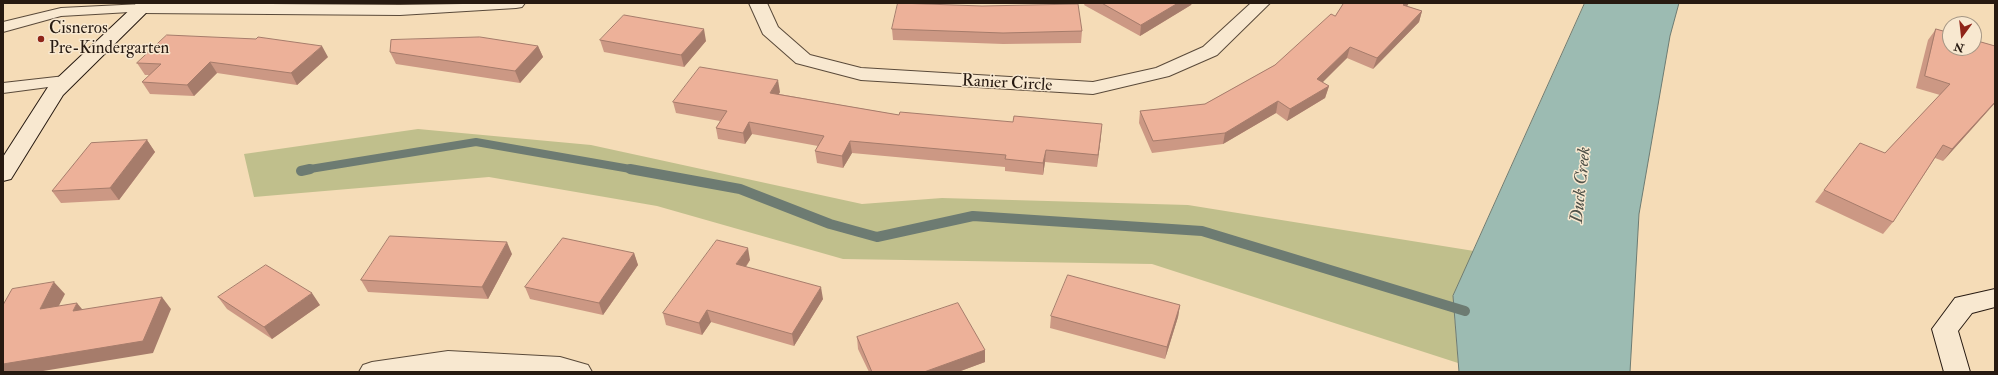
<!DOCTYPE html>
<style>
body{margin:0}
#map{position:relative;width:1998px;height:375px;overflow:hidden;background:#f5dcb7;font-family:"IM FELL Double Pica",serif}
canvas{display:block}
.frame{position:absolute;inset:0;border:4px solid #271a11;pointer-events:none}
.north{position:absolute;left:1942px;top:16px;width:40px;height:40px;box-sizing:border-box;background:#f8e8d0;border:1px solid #a49684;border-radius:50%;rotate:195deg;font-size:11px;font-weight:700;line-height:16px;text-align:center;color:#271a11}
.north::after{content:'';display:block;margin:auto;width:14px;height:18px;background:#8f2418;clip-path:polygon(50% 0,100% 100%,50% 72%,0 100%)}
</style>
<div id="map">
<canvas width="1998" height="375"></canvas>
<div class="frame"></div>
<div class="north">N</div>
</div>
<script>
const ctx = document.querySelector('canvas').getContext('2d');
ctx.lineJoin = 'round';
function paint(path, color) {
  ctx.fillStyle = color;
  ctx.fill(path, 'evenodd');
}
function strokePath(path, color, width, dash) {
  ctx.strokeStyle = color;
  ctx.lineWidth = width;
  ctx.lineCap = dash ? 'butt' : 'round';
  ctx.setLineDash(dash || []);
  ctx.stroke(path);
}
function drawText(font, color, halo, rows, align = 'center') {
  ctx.font = font + ' "IM FELL Double Pica",serif';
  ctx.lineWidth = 3;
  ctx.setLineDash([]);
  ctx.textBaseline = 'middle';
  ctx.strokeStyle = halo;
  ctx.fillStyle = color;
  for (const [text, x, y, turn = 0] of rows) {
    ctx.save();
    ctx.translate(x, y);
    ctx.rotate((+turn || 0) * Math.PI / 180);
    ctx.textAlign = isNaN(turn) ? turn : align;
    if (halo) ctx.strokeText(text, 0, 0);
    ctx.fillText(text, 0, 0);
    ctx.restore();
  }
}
const green = new Path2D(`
 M418,129L591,145L862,204L942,198L1188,205L1474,251L1453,296L1458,363L1152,264L843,259L657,206L489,177L254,197L244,154Z`);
const water = new Path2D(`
 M1585,3H1679L1670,36L1639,214L1630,372H1459L1453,296Z`);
const streamFar1 = new Path2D(`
 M304,170L476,142L636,170`);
const stream = new Path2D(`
 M630,169L740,189L830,224L877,237L973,216L1202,231L1465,311
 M301,171L310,169`);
const lane = new Path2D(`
 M142,4L147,5L149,8L147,11L61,16L3,32V22L61,8Z
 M65,76L71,78L73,81L71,84L3,93V83Z`);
const street = new Path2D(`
 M140,3L400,5L525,3L522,7L516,8L400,15L142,13L136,12L133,8L136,4Z
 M749,3H767L778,27L810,55L861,68L1093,82L1156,68L1203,47L1251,3H1270L1217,55L1169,76L1093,94L861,80L796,63L763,34Z
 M448,351L560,357L588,365L592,372H359L363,365L372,362Z`);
const secondary = new Path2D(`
 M137,3H156L63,95L11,179L3,181V157L48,87Z
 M1995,289V307L1972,313L1958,331L1970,372H1944L1932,329L1955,298Z`);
const wall = new Path2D(`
 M1085,3H1192L1191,5L1140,36L1084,5Z
 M1344,3H1409L1407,6L1422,11L1419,22L1373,69L1347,58L1322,82L1329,86L1325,98L1287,121L1276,113L1223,144L1152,153L1139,123L1140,111L1205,104L1275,65L1335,16Z
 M892,29L1082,31L1081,43L1003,44L893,40Z
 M1936,29L1995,46V103L1943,161L1935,158L1893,222L1883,234L1815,202L1824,190L1885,153L1940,95L1916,88L1928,40Z
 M600,40L706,41L684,67L604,52Z
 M538,46L543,57L520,83L396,64L390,52Z
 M328,57L297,85L217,73L194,96L150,94L142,82L150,75H145L137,63Z
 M780,92L779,94L899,115L1101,136L1097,167L1045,162L1043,175L1005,171V167L852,153L843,168L817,163L815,151L818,146L752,134L745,144L718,139L716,128L720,121L676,113L673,102Z
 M147,140L155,152L119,200L61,203L52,191Z
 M634,253L638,265L603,315L530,299L525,287Z
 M512,254L488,299L368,292L361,280Z
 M750,260L746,267L823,299L794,346L711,322L702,335L666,325L663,313Z
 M218,297L320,305L272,339L227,309Z
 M1180,305L1178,317L1165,359L1050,328L1051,316Z
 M857,337L985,350V362L958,372H869L858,349Z`);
const shadedWall = new Path2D(`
 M1178,3H1192L1191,5L1140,36L1141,25Z
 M1405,3H1409L1400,17L1403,5Z
 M1422,11L1419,22L1373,69L1377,58Z
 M704,29L706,41L684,67L681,55Z
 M322,46L328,57L297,85L291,73Z
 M538,46L543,57L520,83L515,71Z
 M1350,47L1347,58L1314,91L1317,79Z
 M210,62L217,73L194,96L187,85Z
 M778,80L780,92L772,104L770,93Z
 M1329,86L1325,98L1287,121L1290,109Z
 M1278,101L1276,113L1223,144L1225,133Z
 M1995,102V103L1943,161L1952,149Z
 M749,122L752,134L745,144L743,133Z
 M1102,124L1101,136L1097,167L1098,155Z
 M147,140L155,152L119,200L110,188Z
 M850,141L852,153L843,168L842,156Z
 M1046,150L1045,162L1043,175V163Z
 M507,242L512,254L488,299L482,287Z
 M748,248L750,260L739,276L736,264Z
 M634,253L638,265L603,315L599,303Z
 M54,282L65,294L51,321L40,309Z
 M821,287L823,299L794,346L792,334Z
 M312,293L320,305L272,339L264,327Z
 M162,297L171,309L153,353L37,372H3V364Z
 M77,303L87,315L73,311Z
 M1180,305L1178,317L1165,359L1167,347Z
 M707,310L711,322L702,335L699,323Z
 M985,350V362L958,372H924Z`);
const building = new Path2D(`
 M898,3L982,6L1078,4L1082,31L1003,33L892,29Z
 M1102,3H1178L1141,25Z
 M1344,3H1405L1403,5L1422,11L1377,58L1350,47L1317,79L1329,86L1290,109L1278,101L1225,133L1153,141L1140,111L1205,104L1275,65L1331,14L1335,16Z
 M624,15L704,29L681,55L600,40Z
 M1936,29L1950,33V48H1974V40L1995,46V102L1952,149L1943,145L1893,222L1824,190L1860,143L1885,153L1950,84L1925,76Z
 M167,35L256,39L258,37L322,46L291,73L210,62L187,85L142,82L161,64L137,63Z
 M480,37L538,46L515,71L390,52L391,40Z
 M700,67L778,80L770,93L899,115L900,112L1013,122L1014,116L1102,124L1098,155L1046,150L1043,163L1005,159L1006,155L850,141L842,156L815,151L824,136L749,122L743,133L716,128L727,111L673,102Z
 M147,140L110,188L52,191L91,143Z
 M390,236L507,242L482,287L361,280Z
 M563,238L634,253L599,303L525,287Z
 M717,240L748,248L736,264L821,287L792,334L707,310L699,323L663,313Z
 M266,265L312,293L264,327L218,297Z
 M1068,275L1180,305L1167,347L1051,316Z
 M54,282L40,309L77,303L73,311L162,297L143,341L3,364V305L12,289Z
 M958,303L985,350L924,372H872L857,337Z`);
const markers = [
 [41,39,4,"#8f2418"]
];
const poiNames = [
 ["Cisneros",49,29],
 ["Pre-Kindergarten",49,49]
];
const streetNames = [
 ["Ranier Circle",1007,84,3]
];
const waterNames = [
 ["Duck Creek",1582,185,-84]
];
paint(green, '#c0bf8c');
paint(water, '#9cbbb2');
strokePath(water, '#6d7b72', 1);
strokePath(streamFar1, '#6d7b72', 8);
strokePath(stream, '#6d7b72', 10);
strokePath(lane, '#5a4a3a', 2);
strokePath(street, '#5a4a3a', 2);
strokePath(secondary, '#271a11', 2);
paint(lane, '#f8e8d0');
paint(street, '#f8e8d0');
paint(secondary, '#f8e8d0');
paint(wall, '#cc9884');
paint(shadedWall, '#a67c6b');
paint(building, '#edb199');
strokePath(building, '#a67c6b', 1);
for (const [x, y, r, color] of markers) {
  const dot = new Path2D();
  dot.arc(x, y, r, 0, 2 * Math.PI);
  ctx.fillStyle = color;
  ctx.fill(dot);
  strokePath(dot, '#f8e8d0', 1.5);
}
drawText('17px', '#271a11', '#f8e8d0', poiNames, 'left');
drawText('17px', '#271a11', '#f8e8d0', streetNames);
drawText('italic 18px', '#505249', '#f8e8d0', waterNames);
</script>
